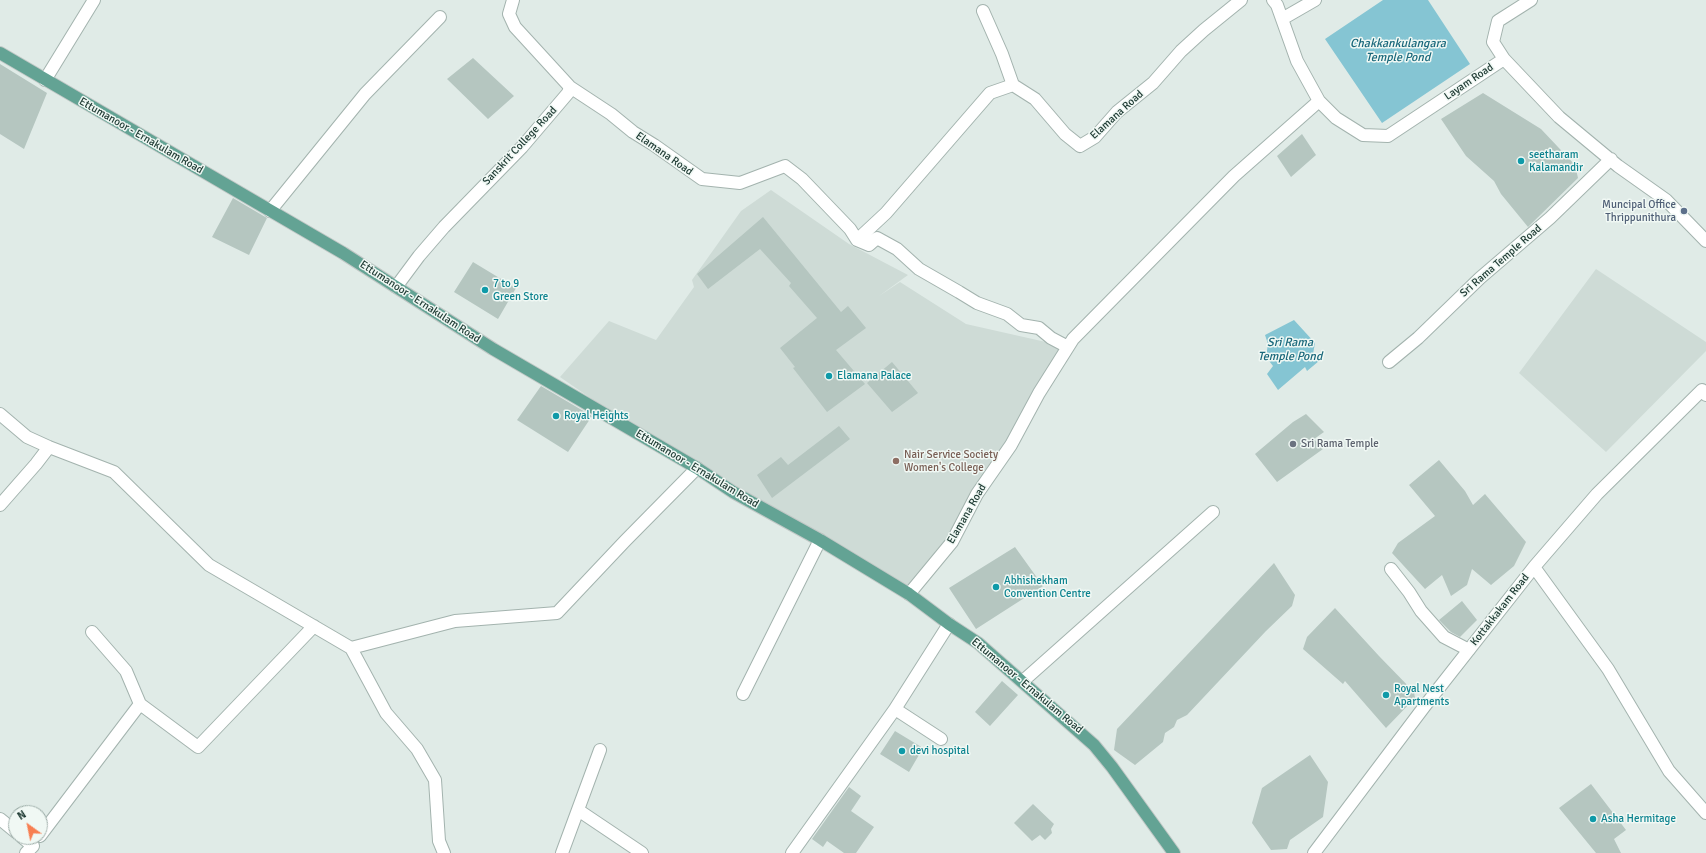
<!DOCTYPE html>
<style>
body{margin:0}
#map{position:relative;width:1706px;height:853px;overflow:hidden;background:#e0ebe7;font-family:Signika,sans-serif}
canvas{display:block}
.north{position:absolute;left:8px;top:805px;width:40px;height:40px;box-sizing:border-box;background:#f0f8f4;border:1px solid #9dada8;border-radius:50%;rotate:327deg;font-size:11px;font-weight:700;line-height:16px;text-align:center;color:#203c35}
.north::after{content:'';display:block;margin:auto;width:14px;height:18px;background:#f77f52;clip-path:polygon(50% 0,100% 100%,50% 72%,0 100%)}
</style>
<div id="map">
<canvas width="1706" height="853"></canvas>
<div class="north">N</div>
</div>
<script>
const ctx = document.querySelector('canvas').getContext('2d');
ctx.lineJoin = 'round';
function paint(path, color) {
  ctx.fillStyle = color;
  ctx.fill(path, 'evenodd');
}
function strokePath(path, color, width, dash) {
  ctx.strokeStyle = color;
  ctx.lineWidth = width;
  ctx.lineCap = dash ? 'butt' : 'round';
  ctx.setLineDash(dash || []);
  ctx.stroke(path);
}
function drawText(font, color, halo, rows, align = 'center') {
  ctx.font = font + ' Signika,sans-serif';
  ctx.lineWidth = 3;
  ctx.setLineDash([]);
  ctx.textBaseline = 'middle';
  ctx.strokeStyle = halo;
  ctx.fillStyle = color;
  for (const [text, x, y, turn = 0] of rows) {
    ctx.save();
    ctx.translate(x, y);
    ctx.rotate((+turn || 0) * Math.PI / 180);
    ctx.textAlign = isNaN(turn) ? turn : align;
    if (halo) ctx.strokeText(text, 0, 0);
    ctx.fillText(text, 0, 0);
    ctx.restore();
  }
}
const built = new Path2D(`
 M771,190L849,244L908,275L879,296L900,282L966,324L1068,347L952,542L909,594L599,404L560,377L609,321L656,340L694,287L692,280L741,211Z
 M1596,269L1706,342V351L1606,452L1519,373Z`);
const water = new Path2D(`
 M1383,0H1428L1470,64L1382,123L1325,39Z
 M1294,320L1315,343L1313,354L1319,361L1307,371L1305,367L1278,390L1267,374L1273,366L1266,357L1268,344L1265,335Z`);
const building = new Path2D(`
 M473,58L514,96L488,119L447,79Z
 M0,64L47,93L24,149L0,134Z
 M1483,93L1541,129L1575,165L1578,178L1528,227L1501,194L1494,181L1466,156L1441,119Z
 M1302,134L1316,155L1291,177L1277,156Z
 M233,198L267,218L249,255L212,237Z
 M763,217L841,312L848,306L866,328L836,350L865,384L827,412L793,368L795,367L780,348L817,318L789,286L791,283L760,249L708,289L697,274Z
 M473,262L516,288L498,319L454,292Z
 M892,362L918,393L892,412L867,383Z
 M541,386L592,416L568,452L517,420Z
 M1306,414L1324,432L1314,439L1323,449L1277,482L1255,454L1293,422Z
 M839,426L850,439L772,498L757,475L781,457L788,465Z
 M1439,460L1465,491L1473,505L1485,494L1526,542L1514,566L1491,585L1472,569L1467,585L1451,596L1442,575L1425,589L1392,553L1398,543L1435,516L1409,485Z
 M1015,547L1043,586L976,629L949,588Z
 M1274,563L1295,595L1292,606L1266,631L1187,715L1177,720L1174,727L1165,733L1163,742L1135,765L1114,750L1117,729Z
 M1462,601L1477,620L1460,637L1451,632L1439,620Z
 M1335,608L1379,656L1414,692L1415,698L1386,728L1345,681L1343,684L1303,649L1307,637Z
 M1002,681L1018,695L990,726L975,712Z
 M895,731L923,748L909,772L880,754Z
 M1310,755L1328,782L1323,817L1290,840L1287,849L1271,850L1252,823L1262,788Z
 M1591,784L1626,830L1614,839L1621,853H1596L1559,808Z
 M849,787L861,796L851,811L874,827L856,853H844L827,841L823,847L812,839Z
 M1033,804L1054,824L1051,829L1052,833L1045,840L1040,835L1032,841L1014,823Z`);
const minor = new Path2D(`
 M1273,0L1277,5L1297,61L1319,101L1336,118L1363,135L1388,136L1504,59L1559,117L1618,166L1666,200L1706,241
 M983,11L1002,54L1013,85
 M1282,19L1315,0
 M1504,59L1493,42L1498,21L1531,0
 M45,80L94,0
 M570,87L611,114L633,132L654,145L702,179L740,183L785,166L802,179L850,229L857,240L869,245L877,238L897,249L919,269L959,292L977,303L1007,314L1021,325L1039,328L1051,338L1068,347
 M270,211L365,94L440,17
 M857,240L886,213L990,93L1013,85L1035,99L1065,134L1080,146L1095,137L1117,112L1153,83L1181,51L1204,30L1241,0
 M396,287L419,256L444,227L522,147L568,93L570,87L515,27L509,14L513,0
 M1389,362L1418,338L1480,278L1550,218L1611,159
 M0,414L27,437L49,447L114,472L209,565L351,648L455,621L557,613L625,541L697,468
 M0,505L36,464L49,447
 M1534,567L1608,669L1669,771L1706,813
 M1391,569L1409,592L1421,611L1444,637L1469,650
 M909,594L952,542L977,494L1011,445L1039,393L1073,339L1234,176L1319,101
 M92,632L126,671L140,704
 M351,648L386,713L417,749L435,780L439,841L444,853
 M1023,681L1213,512
 M743,694L820,540
 M895,709L941,739
 M578,810L642,853
 M0,819L16,832
 M40,836L140,704L198,747L314,626
 M22,837L33,846L26,853
 M562,853L600,750
 M792,853L895,709L949,624
 M1314,853L1424,707L1534,567L1597,494L1702,390L1706,395`);
const major = new Path2D(`
 M0,53L343,253L493,349L697,468L733,492L820,540L909,594L949,624L978,643L1094,745L1112,767L1174,853`);
const markers = [
 [1521,161,4,"#0f9aa8"],
 [1684,211,4,"#5c6f8a"],
 [485,290,4,"#0f9aa8"],
 [829,376,4,"#0f9aa8"],
 [556,416,4,"#0f9aa8"],
 [1293,444,4,"#6b7280"],
 [896,461,4,"#8d6e63"],
 [996,587,4,"#0f9aa8"],
 [1386,695,4,"#0f9aa8"],
 [902,751,4,"#0f9aa8"],
 [1593,819,4,"#0f9aa8"]
];
const streetNames = [
 ["Layam Road",1469,82,-34],
 ["Elamana Road",1117,115,-42],
 ["Ettumanoor - Ernakulam Road",141,136,30],
 ["Sanskrit College Road",520,146,-47],
 ["Elamana Road",664,154,35],
 ["Sri Rama Temple Road",1501,261,-41],
 ["Ettumanoor - Ernakulam Road",420,302,33],
 ["Ettumanoor - Ernakulam Road",697,469,31],
 ["Elamana Road",967,514,-60],
 ["Kottakkakam Road",1500,610,-52],
 ["Ettumanoor - Ernakulam Road",1027,686,40]
];
const cultureNames = [
 ["seetharam",1529,155],
 ["Kalamandir",1529,168],
 ["7 to 9",493,284],
 ["Green Store",493,297],
 ["Elamana Palace",837,376],
 ["Royal Heights",564,416],
 ["Abhishekham",1004,581],
 ["Convention Centre",1004,594],
 ["Royal Nest",1394,689],
 ["Apartments",1394,702],
 ["devi hospital",910,751],
 ["Asha Hermitage",1601,819]
];
const serviceNames = [
 ["Muncipal Office",1676,205],
 ["Thrippunithura",1676,218]
];
const worshipNames = [
 ["Sri Rama Temple",1301,444]
];
const educationNames = [
 ["Nair Service Society",904,455],
 ["Women's College",904,468]
];
const waterNames = [
 ["Chakkankulangara",1398,44],
 ["Temple Pond",1398,58],
 ["Sri Rama",1290,343],
 ["Temple Pond",1290,357]
];
paint(built, '#cedbd6');
paint(water, '#85c5d3');
paint(building, '#b5c6c0');
strokePath(minor, '#a3b3ae', 14);
strokePath(major, '#c1c8c6', 14);
strokePath(minor, '#fff', 12);
strokePath(major, '#63a394', 12);
for (const [x, y, r, color] of markers) {
  const dot = new Path2D();
  dot.arc(x, y, r, 0, 2 * Math.PI);
  ctx.fillStyle = color;
  ctx.fill(dot);
  strokePath(dot, '#f0f8f4', 1.5);
}
drawText('11px', '#203c35', '#f0f8f4', streetNames);
drawText('11px', '#0d838f', '#f0f8f4', cultureNames, 'left');
drawText('11px', '#4e5e75', '#f0f8f4', serviceNames, 'right');
drawText('11px', '#5b616d', '#f0f8f4', worshipNames, 'left');
drawText('11px', '#785e54', '#f0f8f4', educationNames, 'left');
drawText('italic 12px', '#18677a', '#f0f8f4', waterNames);
</script>
